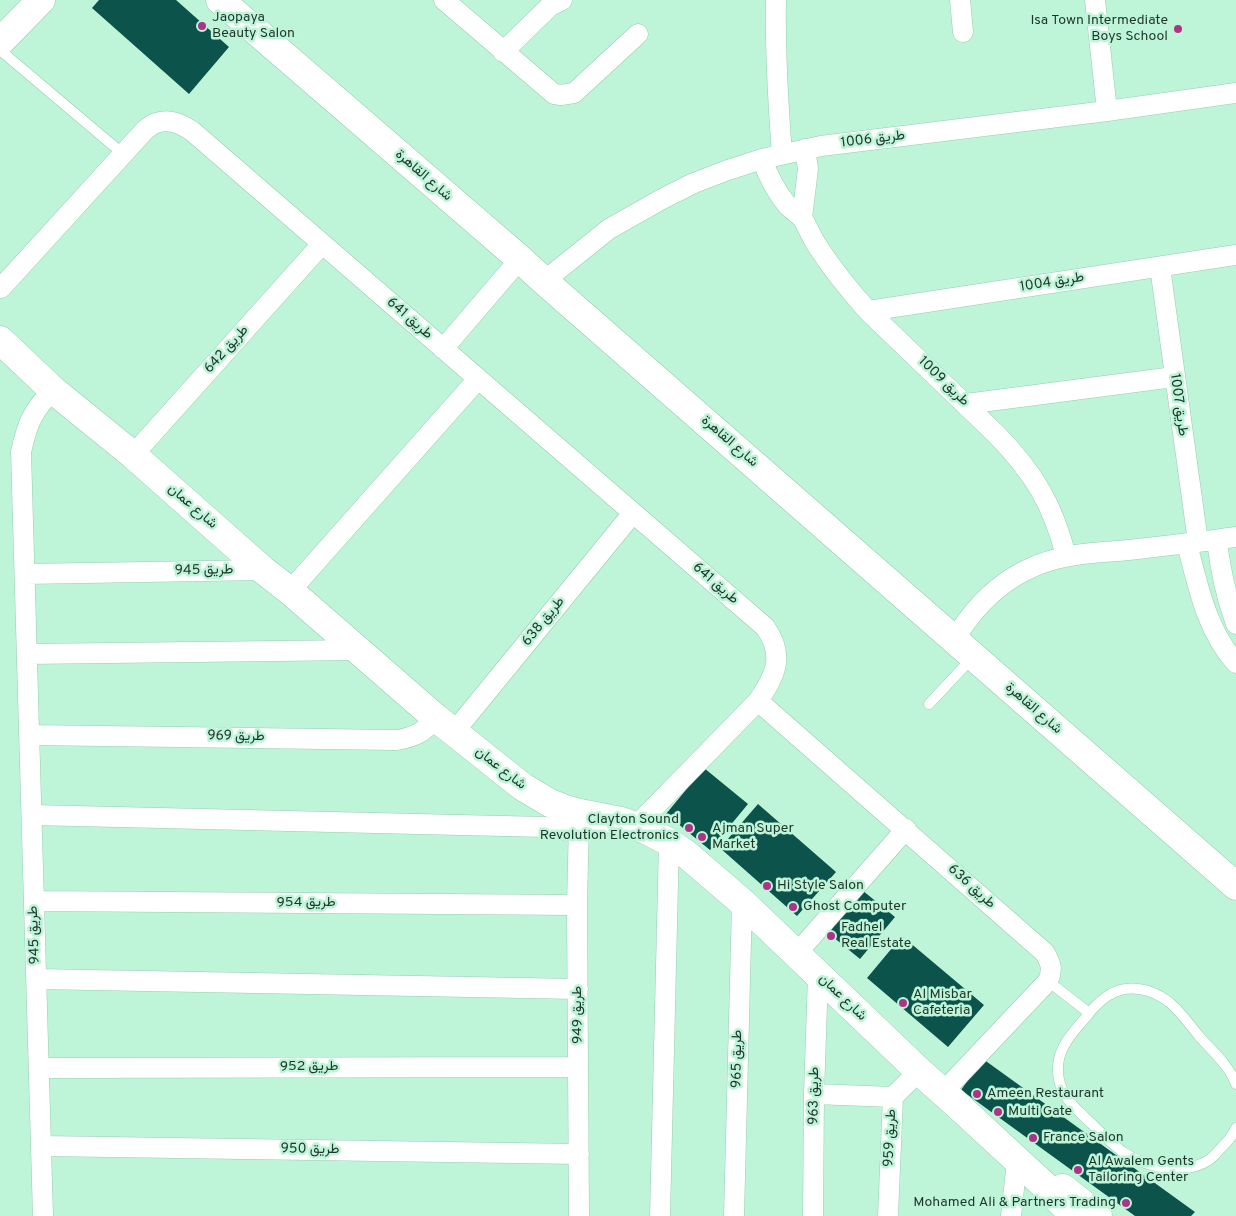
<!DOCTYPE html>
<meta charset="utf-8">
<style>
body{margin:0}
canvas{display:block;background:#bef5d9}
</style>
<canvas width="1236" height="1216"></canvas>
<script>
const ctx = document.querySelector('canvas').getContext('2d');
ctx.lineJoin = 'round';
function paint(path, color) {
  ctx.fillStyle = color;
  ctx.fill(path, 'evenodd');
}
function strokePath(path, color, width, dash) {
  ctx.strokeStyle = color;
  ctx.lineWidth = width;
  ctx.lineCap = dash ? 'butt' : 'round';
  ctx.setLineDash(dash || []);
  ctx.stroke(path);
}
function drawText(font, color, halo, rows, align = 'center') {
  ctx.font = font + ' Overpass,Vazirmatn,sans-serif';
  ctx.lineWidth = 5;
  ctx.setLineDash([]);
  ctx.textBaseline = 'middle';
  ctx.strokeStyle = halo;
  ctx.fillStyle = color;
  for (const [text, x, y, turn = 0] of rows) {
    ctx.save();
    ctx.translate(x, y);
    ctx.rotate((+turn || 0) * Math.PI / 180);
    ctx.textAlign = isNaN(turn) ? turn : align;
    if (halo) ctx.strokeText(text, 0, 0);
    ctx.fillText(text, 0, 0);
    ctx.restore();
  }
}
const building = new Path2D(`
 M99,0H176L229,47L189,94L92,8Z
 M704,768L748,804L710,850L666,814Z
 M758,804L836,872L797,916L720,848Z
 M862,890L895,917L860,959L827,932Z
 M902,936L984,1005L948,1047L867,978Z
 M983,1059L1195,1212L1191,1216H1135L961,1090Z`);
const lane = new Path2D(`
 M0,50L123,154
 M929,704L973,657
 M1048,981L1089,1013
 M1236,1084C1229,1065 1212,1051 1199,1036C1190,1025 1180,1011 1169,1002C1152,989 1128,983 1109,995C1102,999 1091,1010 1087,1016C1074,1031 1058,1047 1058,1068C1057,1094 1075,1108 1092,1124C1102,1134 1112,1144 1123,1152C1147,1168 1184,1176 1209,1160C1213,1157 1217,1153 1220,1149C1227,1142 1232,1137 1236,1128`);
const street = new Path2D(`
 M444,0L554,94L561,95L574,93L638,34
 M776,0C775,52 778,102 782,154
 M960,0L963,32
 M1095,0L1107,111
 M503,52L550,6L562,0
 M762,159C768,176 776,192 788,206C793,211 799,214 803,219C808,228 812,238 818,247C833,270 850,291 868,311L997,435C1034,473 1053,505 1066,556
 M802,218L808,169L805,149
 M1160,267L1198,542
 M544,281L609,229L662,199L694,183L728,170L762,159L821,146L1107,111L1236,93
 M1,288L145,130C148,128 152,124 156,123C169,118 181,124 192,131L765,627C785,655 776,675 758,701L636,826
 M868,311L1236,255
 M443,349L520,259
 M966,404L1174,377
 M133,455L322,244
 M1217,540C1220,569 1226,596 1236,624
 M1187,544C1198,585 1206,630 1236,663
 M25,574L263,570
 M290,591L478,379
 M955,639C980,597 1015,567 1065,557C1086,552 1108,552 1129,550C1165,546 1201,542 1236,537
 M27,654L358,650
 M758,701L1045,953C1051,964 1053,969 1048,981L943,1092
 M454,732L633,513
 M29,735L397,740C415,737 424,732 436,718
 M32,815L546,827L579,833
 M34,901L577,905
 M797,953L906,829
 M37,979L578,989
 M39,1068L578,1067
 M814,1094L893,1097
 M42,1146L579,1154
 M43,1216L21,452C27,424 33,410 53,390
 M579,1216L577,905L579,821
 M660,1216L669,842
 M734,1216L742,902
 M813,1216L814,1094L818,975
 M888,1216L893,1097L919,1071
 M1011,1216L1017,1161`);
const secondary = new Path2D(`
 M220,0L520,259L544,281L1236,886
 M0,42L41,0
 M0,340L53,390L133,455L263,570L290,591L436,718L523,787L550,803L565,809L580,813L621,821L646,830L669,842L686,854L742,902L919,1071L954,1102L1045,1186L1074,1216
 M1063,1188L1098,1216`);
const markers = [
 [202,26,5,"#ad3387"],
 [1178,29,5,"#ad3387"],
 [689,828,5,"#ad3387"],
 [702,837,5,"#ad3387"],
 [767,886,5,"#ad3387"],
 [793,907,5,"#ad3387"],
 [831,936,5,"#ad3387"],
 [903,1003,5,"#ad3387"],
 [977,1094,5,"#ad3387"],
 [998,1112,5,"#ad3387"],
 [1033,1138,5,"#ad3387"],
 [1078,1170,5,"#ad3387"],
 [1126,1203,5,"#ad3387"]
];
const poiNames = [
 ["Jaopaya",212,18],
 ["Beauty Salon",212,34],
 ["Isa Town Intermediate",1168,21,"right"],
 ["Boys School",1168,37,"right"],
 ["Clayton Sound",679,820,"right"],
 ["Revolution Electronics",679,836,"right"],
 ["Ajman Super",712,829],
 ["Market",712,845],
 ["Hi Style Salon",777,886],
 ["Ghost Computer",803,907],
 ["Fadhel",841,928],
 ["Real Estate",841,944],
 ["Al Misbar",913,995],
 ["Cafeteria",913,1011],
 ["Ameen Restaurant",987,1094],
 ["Multi Gate",1008,1112],
 ["France Salon",1043,1138],
 ["Al Awalem Gents",1088,1162],
 ["Tailoring Center",1088,1178],
 ["Mohamed Ali & Partners Trading",1116,1203,"right"]
];
const streetNames = [
 ["طريق 1006",873,140,-7],
 ["شارع القاهرة",423,176,41],
 ["طريق 1004",1052,283,-9],
 ["طريق 641",409,319,41],
 ["طريق 642",227,350,-48],
 ["طريق 1009",943,382,44],
 ["طريق 1007",1178,405,82],
 ["شارع القاهرة",729,442,41],
 ["شارع عمان",192,507,41],
 ["طريق 945",204,571,-1],
 ["طريق 641",715,584,41],
 ["طريق 638",544,622,-51],
 ["شارع القاهرة",1033,709,41],
 ["طريق 969",236,737,1],
 ["شارع عمان",500,769,38],
 ["طريق 636",971,887,42],
 ["طريق 954",306,903],
 ["طريق 945",35,935,-92],
 ["شارع عمان",842,998,44],
 ["طريق 949",578,1015,-90],
 ["طريق 965",738,1059,-89],
 ["طريق 952",309,1067],
 ["طريق 963",815,1096,-89],
 ["طريق 959",891,1138,-87],
 ["طريق 950",310,1150,1]
];
paint(building, '#0b534b');
strokePath(lane, '#96ccb1', 11);
strokePath(street, '#96ccb1', 21);
strokePath(secondary, '#96ccb1', 29);
strokePath(lane, '#fff', 10);
strokePath(street, '#fff', 20);
strokePath(secondary, '#fff', 28);
for (const [x, y, r, color] of markers) {
  const dot = new Path2D();
  dot.arc(x, y, r, 0, 2 * Math.PI);
  ctx.fillStyle = color;
  ctx.fill(dot);
  strokePath(dot, '#bef5d9', 2);
}
drawText('14px', '#1f352a', '#bef5d9', poiNames, 'left');
drawText('14px', '#1f352a', '#bef5d9', streetNames);
</script>
